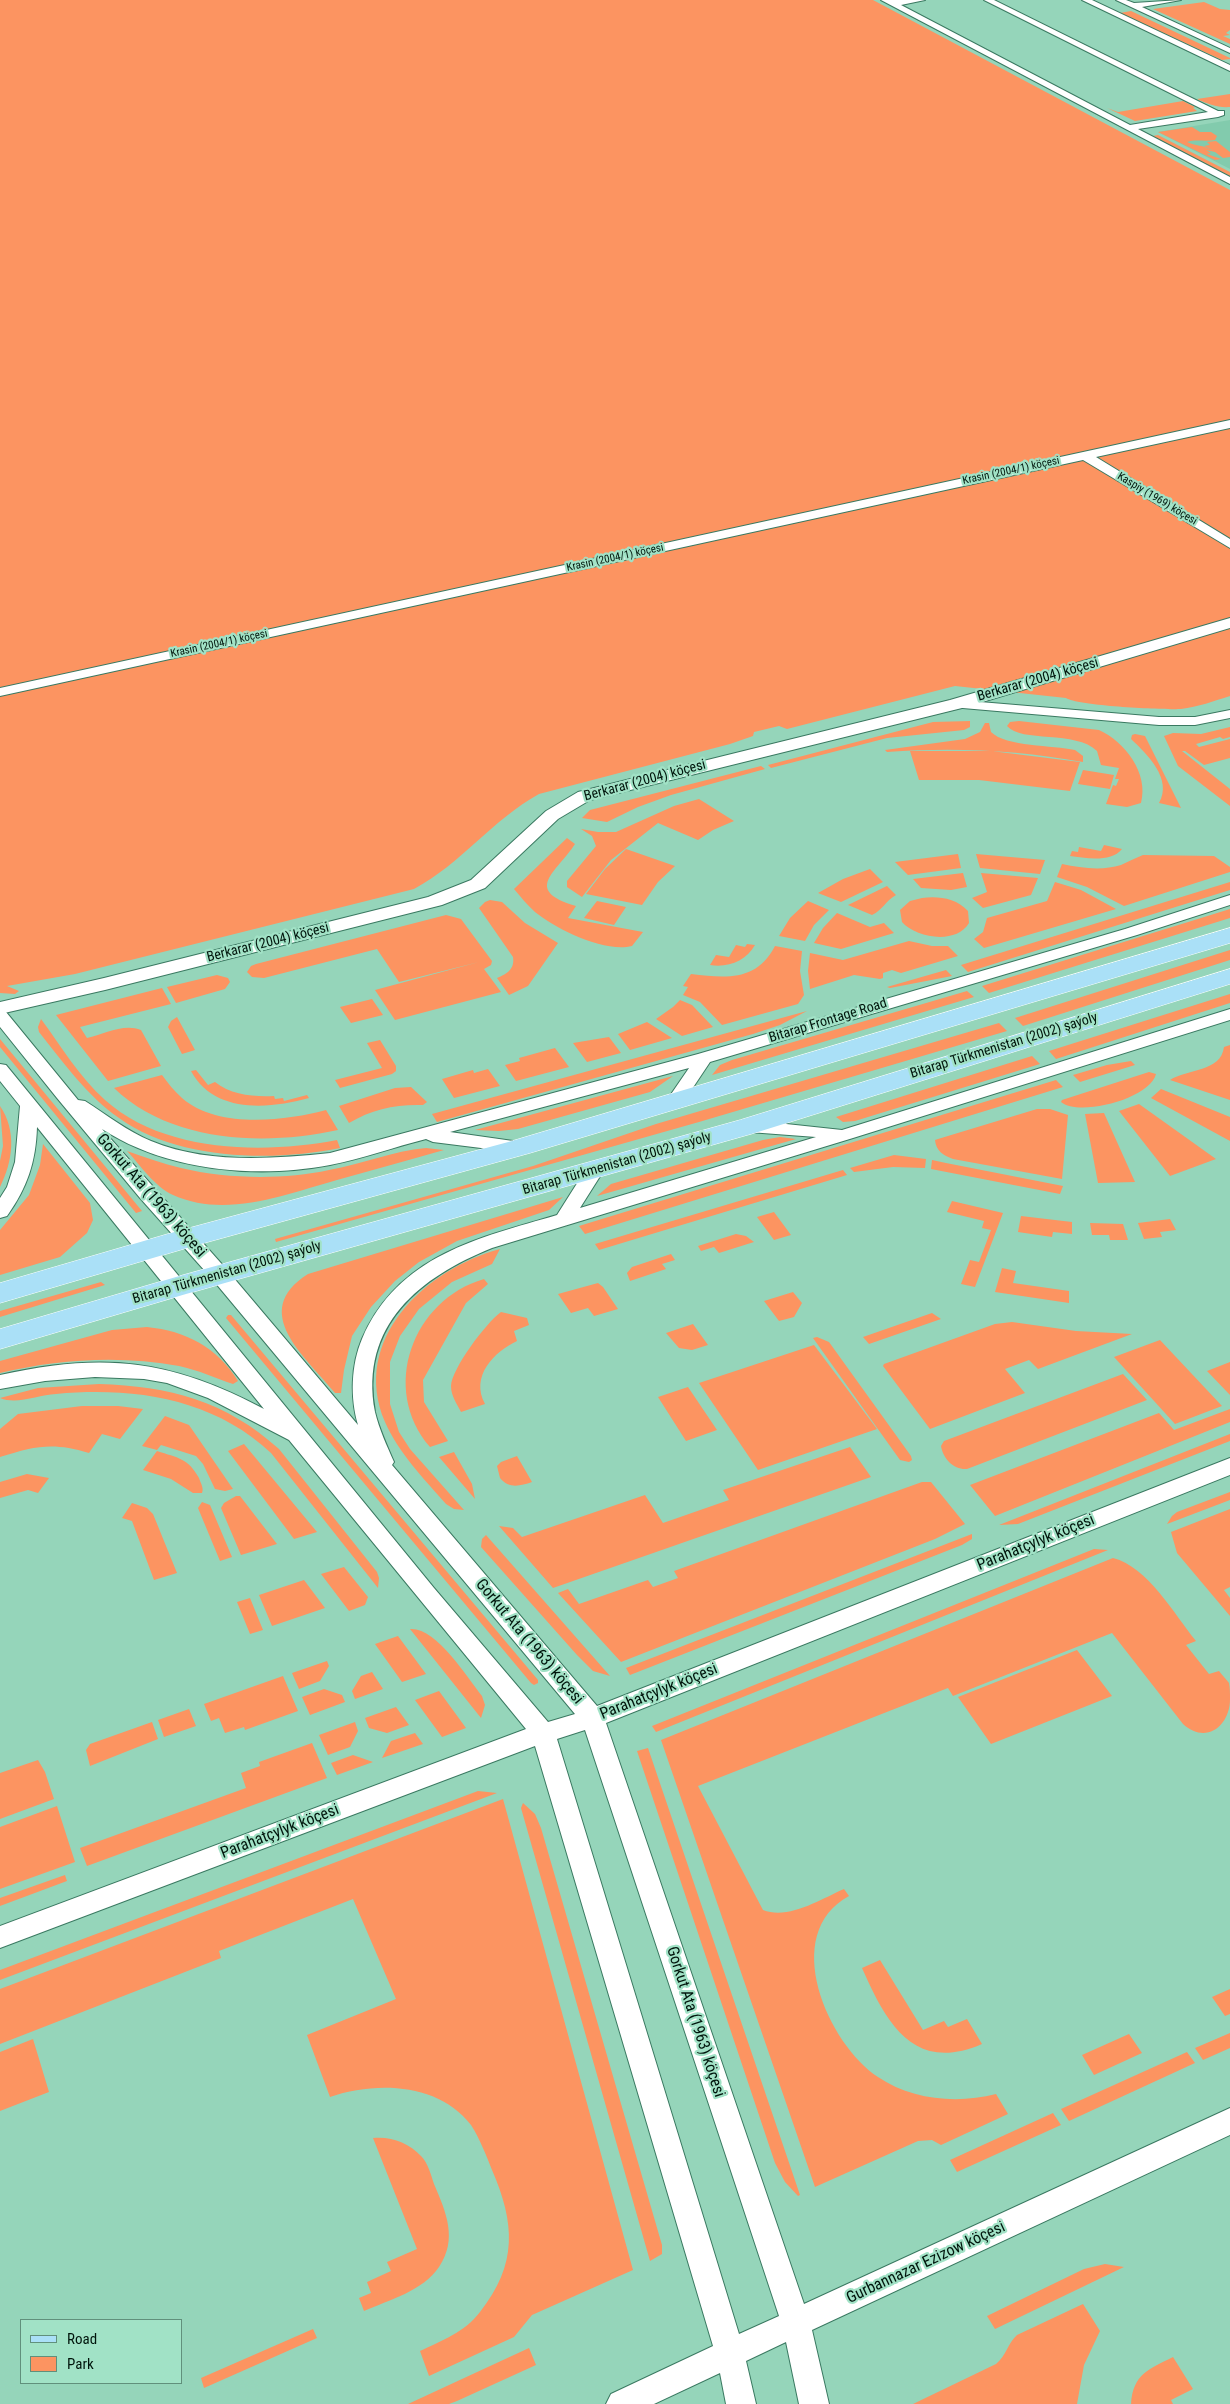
<!DOCTYPE html>
<meta charset="utf-8">
<style>
body{margin:0}
#map{position:relative;width:1230px;height:2404px;overflow:hidden;background:#95d5ba;font-family:"Roboto Condensed",sans-serif}
canvas{display:block}
.legend{position:absolute;left:20px;top:2319px;width:162px;height:65px;box-sizing:border-box;background:#a1e2c6;border:1px solid #61907c;margin:0;padding:6px 9px;list-style:none;font-size:15px;color:#00150c}
.legend li{display:flex;align-items:center;gap:10px;height:25px}
.legend b{width:25px;border:1px solid #61907c}
</style>
<div id="map">
<canvas width="1230" height="2404"></canvas>
<ul class="legend">
<li><b style="height:6px;background:#aae0f7"></b>Road</li>
<li><b style="height:14px;background:#fc9461"></b>Park</li>
</ul>
</div>
<script>
const ctx = document.querySelector('canvas').getContext('2d');
ctx.lineJoin = 'round';
function paint(path, color) {
  ctx.fillStyle = color;
  ctx.fill(path, 'evenodd');
}
function strokePath(path, color, width, dash) {
  ctx.strokeStyle = color;
  ctx.lineWidth = width;
  ctx.lineCap = dash ? 'butt' : 'round';
  ctx.setLineDash(dash || []);
  ctx.stroke(path);
}
function drawText(font, color, halo, rows, align = 'center') {
  ctx.font = font + ' "Roboto Condensed",sans-serif';
  ctx.lineWidth = 4.5;
  ctx.setLineDash([]);
  ctx.textBaseline = 'middle';
  ctx.strokeStyle = halo;
  ctx.fillStyle = color;
  for (const [text, x, y, turn = 0] of rows) {
    ctx.save();
    ctx.translate(x, y);
    ctx.rotate((+turn || 0) * Math.PI / 180);
    ctx.textAlign = isNaN(turn) ? turn : align;
    if (halo) ctx.strokeText(text, 0, 0);
    ctx.fillText(text, 0, 0);
    ctx.restore();
  }
}
const built = new Path2D(`
 M1230,120V169L1158,132Z`);
const green = new Path2D(`
 M0,0H873L1230,190V696C1214,701 1198,707 1181,709C1164,710 1079,706 1066,698L955,686L787,729L779,726L754,732L753,736L730,744L539,794C493,819 461,864 414,889L75,974L7,986L19,991L15,994L0,993Z
 M1204,2L1220,9L1230,10V30L1226,33L1230,35L1223,36L1230,39V44L1153,9Z
 M1131,11L1230,58V59L1222,60L1120,13Z
 M1230,94V107C1218,108 1208,104 1197,99Z
 M1183,101L1195,107L1193,108L1197,111L1135,121L1107,108L1118,112Z
 M1192,127L1200,132H1211L1217,136L1215,140C1205,142 1196,139 1187,142C1195,146 1204,145 1211,150H1212L1204,146L1210,145L1207,142L1216,141L1230,152V157L1223,158L1215,152L1206,150L1211,153L1207,154L1221,159L1215,160L1158,132Z
 M1158,135L1230,172V176L1153,136Z
 M970,721V727L964,730L887,738L771,768L768,765L933,722Z
 M1019,721L1099,730C1125,742 1149,773 1141,803L1127,807L1106,804L1113,785L1116,786L1119,779H1115L1119,768L1101,765L1097,751C1076,730 1021,743 1007,726L1010,722Z
 M985,723H989L991,732C1006,747 1053,745 1075,750L1083,756V762C1018,750 953,747 887,752L885,750L965,739L980,732Z
 M1230,727V737L1223,739L1220,737L1196,744L1199,747L1230,739V758L1204,765L1185,751H1182L1230,789V806L1178,766L1164,736L1173,733L1201,734Z
 M1135,734L1145,736L1181,808L1159,803C1173,779 1147,754 1131,739L1132,735Z
 M910,751H991L1080,762L1070,791L979,780H919Z
 M761,766L765,769L671,795L638,807L607,822L582,818L590,810Z
 M1083,770L1114,775L1110,789L1078,784Z
 M699,799L734,821L713,830L698,840L658,823L611,860L582,897L567,887V881L596,846L592,836L581,829L598,832H616L674,806Z
 M567,838L575,844C557,872 522,890 576,906L568,918L643,932L632,946C604,953 556,929 535,912C527,905 521,897 514,889Z
 M1104,845L1122,849C1111,863 1085,858 1070,856L1072,851L1078,852L1079,847L1101,851Z
 M626,849L675,866L658,882L642,905L586,894L605,869Z
 M958,854L961,868L908,875L895,862Z
 M976,854L1045,860L1040,874L980,868Z
 M1143,855L1214,856L1230,867V872L1124,906L1087,887L1057,877L1062,864C1081,868 1102,871 1121,865C1128,862 1135,858 1143,855Z
 M870,869L883,882L841,902L818,893L843,879Z
 M963,873L967,887L951,890L921,888L913,879Z
 M981,873L1038,878L1031,895L983,908L972,898L987,892Z
 M1055,882L1081,890L1116,909L984,948L974,939L983,932L987,918L1047,901Z
 M1230,882V890L968,972L961,965Z
 M887,886L896,895C885,901 883,910 872,915L848,905Z
 M922,898C938,896 956,898 968,911L969,923C956,945 916,938 902,922L900,910L910,901Z
 M490,900L502,902L525,923L558,943L528,986L509,995L497,978C507,974 515,969 513,957L479,908L485,902Z
 M597,901L626,907L614,925L584,918Z
 M808,901L829,910L814,925L805,941L779,936L790,918Z
 M1230,909V918L989,993L982,986Z
 M837,913L870,927L884,923L894,933L841,949L814,943L823,928Z
 M446,915L461,919L492,961L491,965L484,969L501,992L395,1020L375,990L479,962L399,982L377,949L264,978L252,977L247,972L251,966L256,964Z
 M909,941L932,946H948L958,956L901,973L892,970L883,973V978L880,979L854,975L810,989L808,971L810,953L843,960Z
 M747,944L755,945C746,961 728,968 710,965L716,955L729,957L736,945L745,947Z
 M775,946L802,951L800,971L804,995L798,1004L722,1025L700,1002L683,995L688,987L683,986L691,974C726,978 756,982 775,946Z
 M1230,950V960L1023,1026L1015,1018Z
 M946,970L952,976L890,988L887,987Z
 M217,975L228,978L230,982L225,989L176,1003L167,987Z
 M162,988L171,1004L80,1027L87,1038C104,1034 124,1023 141,1030L161,1066L108,1081L56,1015Z
 M967,991L974,997L712,1075L720,1065L732,1060Z
 M1230,994V1003L1056,1059L1049,1051Z
 M372,999L383,1015L351,1023L340,1007Z
 M680,1000L692,1005L713,1027L682,1036L656,1019L673,1007Z
 M807,1011L780,1025L753,1034L437,1122L432,1114Z
 M177,1017L195,1050L182,1054L168,1027L171,1021Z
 M41,1019C61,1046 80,1078 105,1100C164,1153 264,1154 337,1140L340,1148C272,1162 177,1160 119,1118C87,1096 63,1062 39,1032L38,1027Z
 M647,1022L672,1038L630,1050L618,1034Z
 M999,1023L1007,1031L699,1122L276,1242L275,1239L533,1166L656,1124Z
 M609,1037L621,1053L587,1062L573,1043Z
 M0,1039L142,1211L136,1213L0,1047Z
 M380,1040L396,1066V1071L392,1074L340,1088L335,1080L382,1068L367,1043Z
 M1230,1045V1100L1170,1080C1187,1069 1221,1072 1224,1047Z
 M555,1048L569,1067L516,1081L505,1065L520,1061L519,1058Z
 M1032,1056L1040,1064L855,1121L843,1122L836,1117Z
 M1131,1061L1135,1065L1080,1082L1073,1075L1107,1065Z
 M488,1069L500,1086L454,1098L442,1079L473,1070L474,1073Z
 M196,1070L208,1085L215,1082C231,1095 254,1097 274,1096L275,1099L283,1098L284,1101L307,1095L309,1098C269,1109 214,1114 191,1071Z
 M1149,1072L1156,1074C1150,1099 1079,1117 1061,1102L1062,1100Z
 M162,1075C168,1083 174,1091 182,1098C217,1129 285,1121 326,1110L338,1130C265,1146 171,1143 114,1088Z
 M673,1076L650,1092L518,1129L499,1131L475,1130Z
 M1056,1080L1063,1087L585,1234L579,1226Z
 M411,1087L427,1102L423,1105C397,1104 372,1109 349,1123L339,1106L395,1088Z
 M1161,1089L1230,1117V1141L1151,1098Z
 M1139,1104L1216,1159L1170,1176L1119,1111Z
 M0,1106C17,1131 13,1161 0,1187V1161L3,1146Z
 M1037,1109H1050L1068,1115L1062,1179L953,1159C943,1155 936,1151 935,1140L938,1139Z
 M1104,1113L1135,1182L1098,1183L1085,1114Z
 M780,1137L796,1139L597,1196L611,1184L763,1140Z
 M43,1144L90,1203L93,1220L87,1233L60,1257L0,1275V1230L29,1195L40,1165Z
 M426,1148L444,1150C409,1160 373,1170 337,1180C286,1194 226,1219 173,1195C154,1186 141,1166 127,1151C145,1157 163,1164 181,1168C227,1179 283,1180 329,1170C362,1164 393,1151 426,1148Z
 M894,1155L926,1159L925,1168L893,1167L854,1172L850,1168Z
 M932,1160L946,1163L1063,1186L1060,1194L931,1169Z
 M843,1170L847,1175L599,1250L595,1244Z
 M563,1197L549,1210L457,1241L419,1262L395,1281L371,1307L352,1336L344,1370L341,1393H335C306,1357 248,1312 308,1274Z
 M952,1201L1003,1213L975,1287L961,1284L970,1260L979,1262L991,1230L982,1228L984,1221L947,1212Z
 M774,1212L791,1235L774,1240L757,1217Z
 M1021,1216L1072,1222V1234L1053,1232L1052,1237L1018,1232Z
 M1170,1219L1176,1230L1160,1232L1162,1237L1144,1239L1138,1223Z
 M1090,1223L1123,1224L1128,1240H1110L1109,1235H1092Z
 M736,1234L746,1236L754,1242L719,1253L714,1247L701,1251L698,1246Z
 M500,1249L492,1264L452,1282L419,1309L400,1336L390,1362V1404L399,1432L410,1449L464,1510L454,1509L446,1504C424,1479 398,1452 385,1422C350,1339 426,1269 500,1249Z
 M671,1254L675,1260L662,1264L666,1269L630,1281L627,1273L632,1267Z
 M1002,1268L1016,1271L1013,1283L1069,1291V1303L995,1292Z
 M484,1279L488,1284L466,1303L423,1380L424,1402L448,1441L430,1447C380,1389 412,1300 484,1279Z
 M101,1282L105,1285L0,1317V1311Z
 M598,1283L603,1287L618,1309L594,1316L588,1308L571,1313L558,1294Z
 M793,1292L802,1303L794,1317L779,1321L764,1301Z
 M501,1312L527,1318L529,1325L514,1331L517,1341C494,1352 470,1376 485,1404L461,1412C457,1404 451,1396 451,1386C452,1368 486,1323 501,1312Z
 M932,1313L941,1319L869,1344L863,1337Z
 M228,1315H231L538,1680V1683L534,1685L531,1683L226,1318Z
 M1012,1322L1076,1331L1132,1334L1038,1369L1029,1360L1005,1369L1025,1393L930,1429L883,1366L884,1364L995,1324Z
 M693,1324L708,1345L692,1350L679,1348L666,1333Z
 M147,1327C186,1331 217,1347 238,1381L233,1384C215,1378 198,1370 179,1366C120,1355 58,1359 0,1373V1361L112,1330Z
 M817,1337L829,1342L911,1456L912,1460L909,1462L900,1460L813,1338Z
 M1160,1340L1222,1406L1175,1424L1114,1357Z
 M814,1345L877,1429L758,1470L699,1383Z
 M1230,1362V1395L1207,1371Z
 M1123,1374L1147,1400L967,1469C954,1470 943,1459 941,1446L944,1441Z
 M99,1384C169,1386 226,1401 279,1449L377,1572L379,1578L378,1588L271,1453C212,1398 134,1387 56,1394C38,1395 17,1405 0,1398L38,1388Z
 M688,1387L717,1430L686,1441L658,1397Z
 M82,1406H118L143,1409L120,1439L102,1434L89,1453C53,1442 35,1446 0,1457V1429L18,1414Z
 M1230,1409V1422L995,1516L970,1485L1159,1413L1174,1430Z
 M165,1416L189,1425L233,1489L225,1491L215,1489L203,1464L196,1456L161,1445L157,1450L142,1446Z
 M1230,1434V1441L1018,1524L999,1525Z
 M244,1444L317,1532L294,1539L228,1451Z
 M850,1447L871,1477L553,1588L499,1526L513,1528L522,1537L645,1495L663,1523L729,1500L723,1490Z
 M157,1451C178,1458 188,1458 199,1478C201,1484 204,1488 202,1493H193L171,1479L143,1470Z
 M454,1452L472,1484L475,1499L439,1457Z
 M517,1456L532,1482C520,1486 509,1489 500,1478L497,1466L501,1462Z
 M27,1474L49,1478L38,1493L28,1490L0,1498V1482Z
 M922,1482H931L965,1524L935,1539L621,1662L558,1593L568,1589L579,1604L648,1580L653,1587L678,1578L674,1571Z
 M1230,1492V1500L1167,1524L1172,1516L1177,1512Z
 M236,1496H240L277,1544L241,1555L221,1508L224,1503Z
 M202,1502L210,1505L232,1557L220,1561L198,1508Z
 M132,1503L147,1508L153,1514L177,1573L154,1580L132,1521L122,1518Z
 M1230,1509V1587L1224,1590L1230,1598V1616L1177,1553L1171,1532Z
 M972,1534V1539L962,1545L630,1675L626,1668Z
 M486,1535L610,1676L593,1671L577,1655L481,1547L482,1539Z
 M1094,1549L1108,1550L656,1732L652,1726Z
 M1113,1558C1148,1567 1174,1614 1196,1641L1186,1645L1209,1674L1219,1671C1222,1675 1226,1679 1229,1683C1230,1688 1230,1694 1230,1699C1230,1726 1206,1745 1183,1724L1112,1633L953,1696L948,1688L698,1786L763,1910C789,1920 821,1899 844,1889L849,1896C779,1934 828,2044 878,2077C912,2100 957,2104 996,2094L1008,2114L941,2145L932,2140L918,2141L815,2187L661,1740Z
 M344,1567L368,1597L365,1605L349,1611L321,1574Z
 M304,1580L325,1608L272,1626L259,1595Z
 M250,1598L263,1630L250,1634L237,1602Z
 M410,1629C436,1627 467,1677 482,1696L485,1705L481,1718Z
 M398,1636L426,1674L402,1682L375,1644Z
 M1077,1650L1112,1696L991,1744L958,1697Z
 M327,1661L329,1666L320,1681L299,1689L292,1673Z
 M372,1672L383,1689L355,1699L352,1691L361,1676Z
 M283,1676L298,1711L245,1730L244,1727L225,1733L219,1718L211,1721L204,1704Z
 M324,1689L342,1695L345,1702L310,1715L302,1697Z
 M439,1691L466,1728L442,1737L415,1700Z
 M396,1707L409,1725L387,1733L369,1728L365,1718Z
 M189,1709L196,1726L164,1737L158,1720Z
 M152,1722L158,1739L90,1766L86,1750L90,1744Z
 M355,1722L358,1731L350,1747L328,1755L319,1735Z
 M415,1733L423,1744L382,1758L391,1741Z
 M312,1743L327,1778L87,1866L80,1848L246,1788L241,1773L260,1766L259,1762Z
 M648,1748L800,2195L798,2196L785,2182L775,2163L637,1751Z
 M353,1755L373,1762L337,1775L331,1763Z
 M38,1760L45,1772L54,1799L0,1819V1773Z
 M478,1791L497,1793L0,1980V1970Z
 M503,1799L633,2270L532,2315L514,2337L429,2376L420,2351C441,2341 465,2332 480,2312C518,2264 515,2223 492,2170C486,2155 480,2139 471,2125C439,2083 376,2081 330,2097L307,2035L396,1999L353,1899L219,1951L221,1958L0,2044V1989Z
 M523,1803L535,1814L541,1828L662,2245V2254L650,2261L521,1808Z
 M57,1806L75,1862L0,1889V1827Z
 M65,1875L67,1881L0,1906V1898Z
 M880,1960L923,2030L944,2021L948,2027L967,2019L982,2044C913,2074 886,2022 862,1968Z
 M1230,1989V2014L1225,2016L1212,1997Z
 M1230,2033V2048L1203,2060L1195,2048Z
 M1129,2034L1142,2053L1094,2075L1082,2055Z
 M33,2039L49,2092L0,2111V2052Z
 M1187,2052L1195,2063L1069,2121L1061,2109Z
 M1053,2113L1061,2125L957,2172L950,2160Z
 M373,2138C391,2136 409,2143 421,2156C428,2163 431,2175 434,2184C446,2212 458,2239 439,2267C423,2291 389,2300 364,2311L359,2298L371,2293L367,2282L391,2271L387,2262L417,2249Z
 M1105,2264L1124,2267L995,2329L987,2316L1084,2269Z
 M1083,2304L1100,2331L1084,2365L1077,2404H913L996,2364C1006,2356 1008,2343 1017,2335Z
 M313,2329L317,2338L204,2388L201,2378Z
 M529,2348L536,2365L457,2401L449,2404H408Z
 M1173,2357L1193,2389L1171,2400L1173,2404H1131C1133,2374 1149,2369 1173,2357Z`);
const minor = new Path2D(`
 M881,0H925L901,5L1130,125L1208,112L984,0H994L1218,111H1224V115L1218,117L1138,129L1230,177V184Z
 M1082,0H1092L1230,65V71Z
 M1116,0H1126L1134,3L1181,0L1142,7L1230,48V53Z
 M1230,420V428L1096,457L1230,539V548L1083,460L0,696V688Z
 M956,700L1159,717H1195L1230,710V718L1195,725H1159L951,707L949,704L951,701Z
 M1230,895V905L1137,935L710,1062L680,1107H668L665,1103L689,1068L450,1132L527,1143L530,1147L527,1151L521,1153L433,1142L426,1139C394,1147 362,1159 330,1165C256,1179 166,1171 102,1129L227,1270L358,1425C350,1398 351,1365 362,1339C398,1255 479,1238 557,1215L588,1166L595,1164L602,1166L604,1170L580,1208L816,1137L749,1132L743,1130L740,1126L743,1122L749,1120L842,1130L1230,1009V1020L853,1138L492,1248C420,1277 359,1325 375,1412C379,1429 387,1446 394,1462L392,1465L597,1706L1230,1458V1475L606,1723L804,2304L1230,2108V2135L812,2330L829,2404H799L786,2342L746,2361L756,2404H726L720,2373L654,2404H606L611,2394L713,2346L535,1746L0,1948V1926L526,1729L289,1440L208,1398L167,1383L144,1379L95,1377L45,1381L0,1389V1375C103,1352 171,1359 264,1409L37,1127C36,1162 27,1188 7,1216L0,1218V1198L7,1187L15,1162L20,1106L0,1081V1064L6,1065L434,1588L548,1722L575,1714L213,1280L140,1198L57,1098L0,1027V1011L6,1012L78,1100L85,1101C107,1115 127,1131 151,1141C207,1164 271,1159 330,1153L698,1054L1125,929ZM585,1730L779,2316L739,2334L557,1739Z`);
const tertiary = new Path2D(`
 M1230,618V628L962,708L590,800L558,819L485,888L442,905L105,990L0,1014V1002L104,978L428,897L471,880L546,811L578,792L950,700Z`);
const primary = new Path2D(`
 M1230,928V943L530,1153L197,1245L0,1303V1283L178,1231L512,1141Z
 M1230,969V984L758,1132L186,1294L0,1349V1329L176,1277L740,1120Z`);
const farStreetnames = [
 ["Krasin (2004/1) köçesi",1011,471,-12],
 ["Kaspiy (1969) köçesi",1157,499,31],
 ["Krasin (2004/1) köçesi",615,558,-12],
 ["Krasin (2004/1) köçesi",219,644,-12]
];
const streetNames = [
 ["Berkarar (2004) köçesi",1038,680,-16],
 ["Berkarar (2004) köçesi",645,781,-15],
 ["Berkarar (2004) köçesi",268,943,-14],
 ["Bitarap Frontage Road",828,1021,-17],
 ["Bitarap Türkmenistan (2002) şaýoly",1004,1046,-17],
 ["Bitarap Türkmenistan (2002) şaýoly",617,1164,-16],
 ["Bitarap Türkmenistan (2002) şaýoly",227,1273,-16]
];
const nearStreetnames = [
 ["Gorkut Ata (1963) köçesi",151,1196,49],
 ["Parahatçylyk köçesi",1036,1543,-22],
 ["Gorkut Ata (1963) köçesi",529,1642,50],
 ["Parahatçylyk köçesi",659,1692,-22],
 ["Parahatçylyk köçesi",280,1832,-21],
 ["Gorkut Ata (1963) köçesi",695,2022,72],
 ["Gurbannazar Ezizow köçesi",926,2263,-25]
];
paint(built, '#82cbad');
paint(green, '#fc9461');
strokePath(minor, '#3a7961', 2);
strokePath(tertiary, '#3a7961', 2);
strokePath(primary, '#fff', 1);
paint(minor, '#fff');
paint(tertiary, '#fff');
paint(primary, '#aae0f7');
drawText('11px', '#00150c', '#a1e2c6', farStreetnames);
drawText('14px', '#00150c', '#a1e2c6', streetNames);
drawText('16px', '#00150c', '#a1e2c6', nearStreetnames);
</script>
